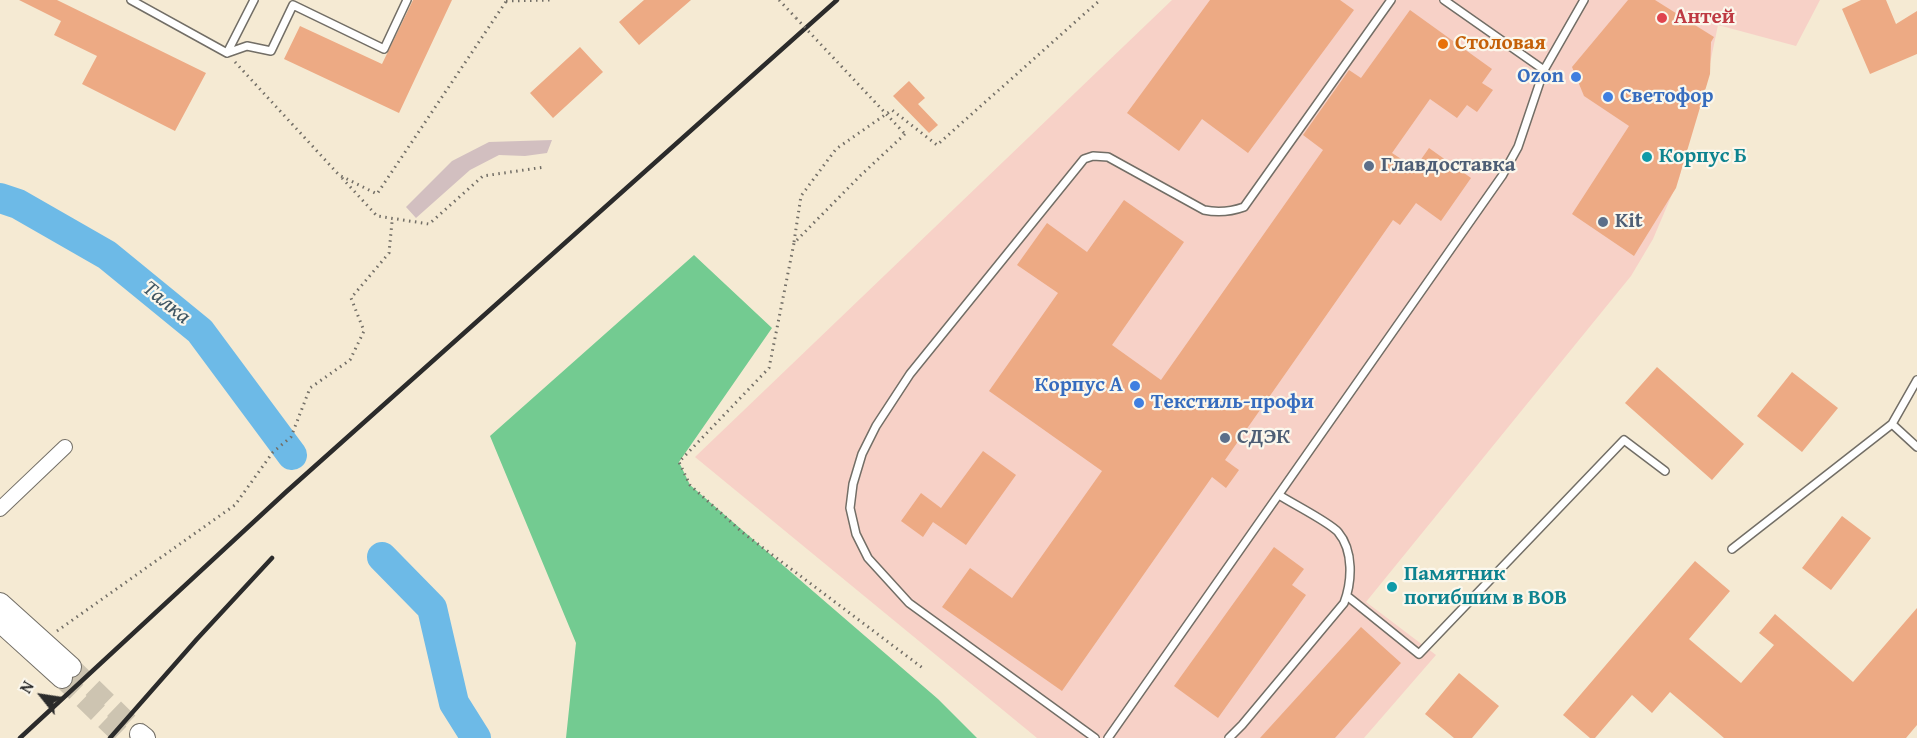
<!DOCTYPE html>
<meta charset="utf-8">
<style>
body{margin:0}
#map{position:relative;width:1917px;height:738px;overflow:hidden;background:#f5ead3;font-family:"Gentium Book Plus",serif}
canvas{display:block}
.north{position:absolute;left:12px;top:666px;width:60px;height:60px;-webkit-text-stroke:4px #fbf7ec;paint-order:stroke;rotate:300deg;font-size:16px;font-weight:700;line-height:24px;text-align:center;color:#2b2b2b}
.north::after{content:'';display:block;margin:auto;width:21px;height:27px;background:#2b2b2b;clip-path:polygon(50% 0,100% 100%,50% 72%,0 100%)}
</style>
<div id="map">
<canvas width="1917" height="738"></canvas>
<div class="north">N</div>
</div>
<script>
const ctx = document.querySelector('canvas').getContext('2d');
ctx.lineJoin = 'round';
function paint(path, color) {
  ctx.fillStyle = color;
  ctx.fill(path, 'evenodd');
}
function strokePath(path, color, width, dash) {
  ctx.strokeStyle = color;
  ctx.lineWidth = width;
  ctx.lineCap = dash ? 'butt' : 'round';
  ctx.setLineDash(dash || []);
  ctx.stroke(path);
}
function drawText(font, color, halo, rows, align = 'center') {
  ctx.font = font + ' "Gentium Book Plus",serif';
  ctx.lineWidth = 4.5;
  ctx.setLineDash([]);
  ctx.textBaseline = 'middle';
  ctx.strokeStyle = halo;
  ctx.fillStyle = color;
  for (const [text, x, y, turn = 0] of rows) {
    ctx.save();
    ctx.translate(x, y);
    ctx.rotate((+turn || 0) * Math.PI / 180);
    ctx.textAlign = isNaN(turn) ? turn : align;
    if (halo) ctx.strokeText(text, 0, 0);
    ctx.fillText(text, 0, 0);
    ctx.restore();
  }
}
const built = new Path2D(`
 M1172,0H1820L1796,46L1718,25L1707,78L1679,178L1653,239L1631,276L1366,602L1436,655L1364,738H1037L695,457Z`);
const industrial = new Path2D(`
 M552,140L547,153L525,156L499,155L470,170L416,218L406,207L452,161L489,142Z`);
const green = new Path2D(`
 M694,255L772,328L679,462L690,485L938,699L977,738H566L576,643L490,436Z`);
const river = new Path2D(`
 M0,198L18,204L107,255L200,331L292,455
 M382,557L432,608L454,703L476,738`);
const building = new Path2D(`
 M19,0H57L206,73L175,131L82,84L97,56L54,35L61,21Z
 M413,0H452L399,113L284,59L300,26L382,64Z
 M644,0H691L639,45L619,22Z
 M1210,0H1340L1354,10L1248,153L1202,119L1179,151L1127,113Z
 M1628,0H1655L1714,37L1711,42L1710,74L1676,188L1634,256L1572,214L1629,126L1584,96L1572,67Z
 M1861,0H1886L1896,24L1917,11V54L1870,74L1842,9Z
 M1410,10L1492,69L1482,83L1493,90L1477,112L1467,105L1457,118L1430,99L1392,153L1415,168L1429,148L1471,178L1441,221L1416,203L1400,225L1393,220L1225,460L1239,470L1234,477L1226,488L1212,477L1062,691L942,607L970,568L1012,598L1102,471L989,391L1058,293L1017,265L1047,223L1087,252L1124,200L1184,242L1112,345L1161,380L1323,150L1303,135L1349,70L1361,78Z
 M580,47L603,72L553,118L530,93Z
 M909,81L925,98L918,104L938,125L929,133L893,96Z
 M1657,367L1744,444L1712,480L1625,403Z
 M1792,372L1838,408L1802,452L1757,416Z
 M983,451L1016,475L966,545L933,522L923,537L901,521L921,493L941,508Z
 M1842,516L1871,538L1831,590L1802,568Z
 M1274,547L1304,569L1292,585L1306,595L1218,718L1174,686Z
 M1695,561L1730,591L1689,639L1741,683L1774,645L1759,633L1775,614L1853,682L1917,608V725L1906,738H1724L1670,692L1652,713L1632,695L1595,738H1590L1563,715Z
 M1361,627L1401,663L1335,738H1260Z
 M1459,673L1499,706L1472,738H1454L1425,714Z`);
const secondaryTunnel = new Path2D(`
 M71,667L140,734
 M62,678L124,738`);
const path = new Path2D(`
 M779,0L796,18
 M506,1L550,0
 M235,62L339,175L377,194L507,0
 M905,134L860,176L794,243L769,368L679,462L690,485L742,532L924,669
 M342,178L377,216L429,224L483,176L545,167
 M794,242L801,196L836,149L892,110L937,145L1100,0
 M57,631L235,505L273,452L291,437L310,388L350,360L364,331L351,298L389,253L392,222`);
const service = new Path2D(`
 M131,0L227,53L247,46L271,51L293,5L384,49L407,0
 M1444,0L1544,70
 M227,53L254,0
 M1892,424L1917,447
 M1732,549L1892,424L1917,380
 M1347,596L1419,654L1624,440L1665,471
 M1095,738L909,603L868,558L856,534L850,508L853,484L862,454L876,426L910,374L1084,159L1093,156L1108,157L1204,210C1218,213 1230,212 1244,207L1391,0
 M1108,738L1502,176L1518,147L1544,70L1584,0
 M1229,738L1242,725L1344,603C1352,582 1354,551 1338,532C1329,522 1293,504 1279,495`);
const minor = new Path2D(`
 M0,509L65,447`);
const secondary = new Path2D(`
 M0,603L71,667
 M0,622L62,678
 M140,734L145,738`);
const rail = new Path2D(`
 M20,738L286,492L837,0
 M110,738L197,639L272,558`);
const pathBridge = new Path2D(`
 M796,18L905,134`);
const markers = [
 [1662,18,6,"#e0444e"],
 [1443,44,6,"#e8710a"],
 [1576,77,6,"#3f7fe0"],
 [1608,97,6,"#3f7fe0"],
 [1647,157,6,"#0f9aa8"],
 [1369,166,6,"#5c6f8a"],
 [1603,222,6,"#5c6f8a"],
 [1135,386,6,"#3f7fe0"],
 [1139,403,6,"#3f7fe0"],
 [1225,438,6,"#5c6f8a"],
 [1392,587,6,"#0f9aa8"]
];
const healthNames = [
 ["Антей",1674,18]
];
const foodNames = [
 ["Столовая",1455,44]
];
const shopNames = [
 ["Ozon",1564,77],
 ["Светофор",1620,97,"left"],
 ["Корпус А",1123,386],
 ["Текстиль-профи",1151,403,"left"]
];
const cultureNames = [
 ["Корпус Б",1659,157],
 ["Памятник",1404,575],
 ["погибшим в ВОВ",1404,599]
];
const serviceNames = [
 ["Главдоставка",1381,166],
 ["Kit",1615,222],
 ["СДЭК",1237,438]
];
const waterNames = [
 ["Талка",166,303,39]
];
paint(built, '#f7d1c7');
paint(industrial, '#d2bfc0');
paint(green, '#73cb91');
strokePath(river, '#6dbae7', 30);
paint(building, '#edaa84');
strokePath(secondaryTunnel, '#cdc4b1', 20, [20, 10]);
strokePath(service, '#726e66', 10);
strokePath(minor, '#726e66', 16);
strokePath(secondary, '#726e66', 22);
strokePath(path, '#726e66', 3, [1.5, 4.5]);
strokePath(service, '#fff', 7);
strokePath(minor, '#fff', 14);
strokePath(secondary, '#fff', 20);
strokePath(rail, '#2b2b2b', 4.5);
strokePath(pathBridge, '#726e66', 3, [1.5, 4.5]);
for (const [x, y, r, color] of markers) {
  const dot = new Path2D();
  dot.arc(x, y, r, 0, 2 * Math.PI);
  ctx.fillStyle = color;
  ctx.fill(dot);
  strokePath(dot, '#fbf7ec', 2);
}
drawText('bold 21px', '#be3a42', '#fbf7ec', healthNames, 'left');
drawText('bold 21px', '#c56008', '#fbf7ec', foodNames, 'left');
drawText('bold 21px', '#366cbe', '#fbf7ec', shopNames, 'right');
drawText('bold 21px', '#0d838f', '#fbf7ec', cultureNames, 'left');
drawText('bold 21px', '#4e5e75', '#fbf7ec', serviceNames, 'left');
drawText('italic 22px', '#3f5663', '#fbf7ec', waterNames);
</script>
